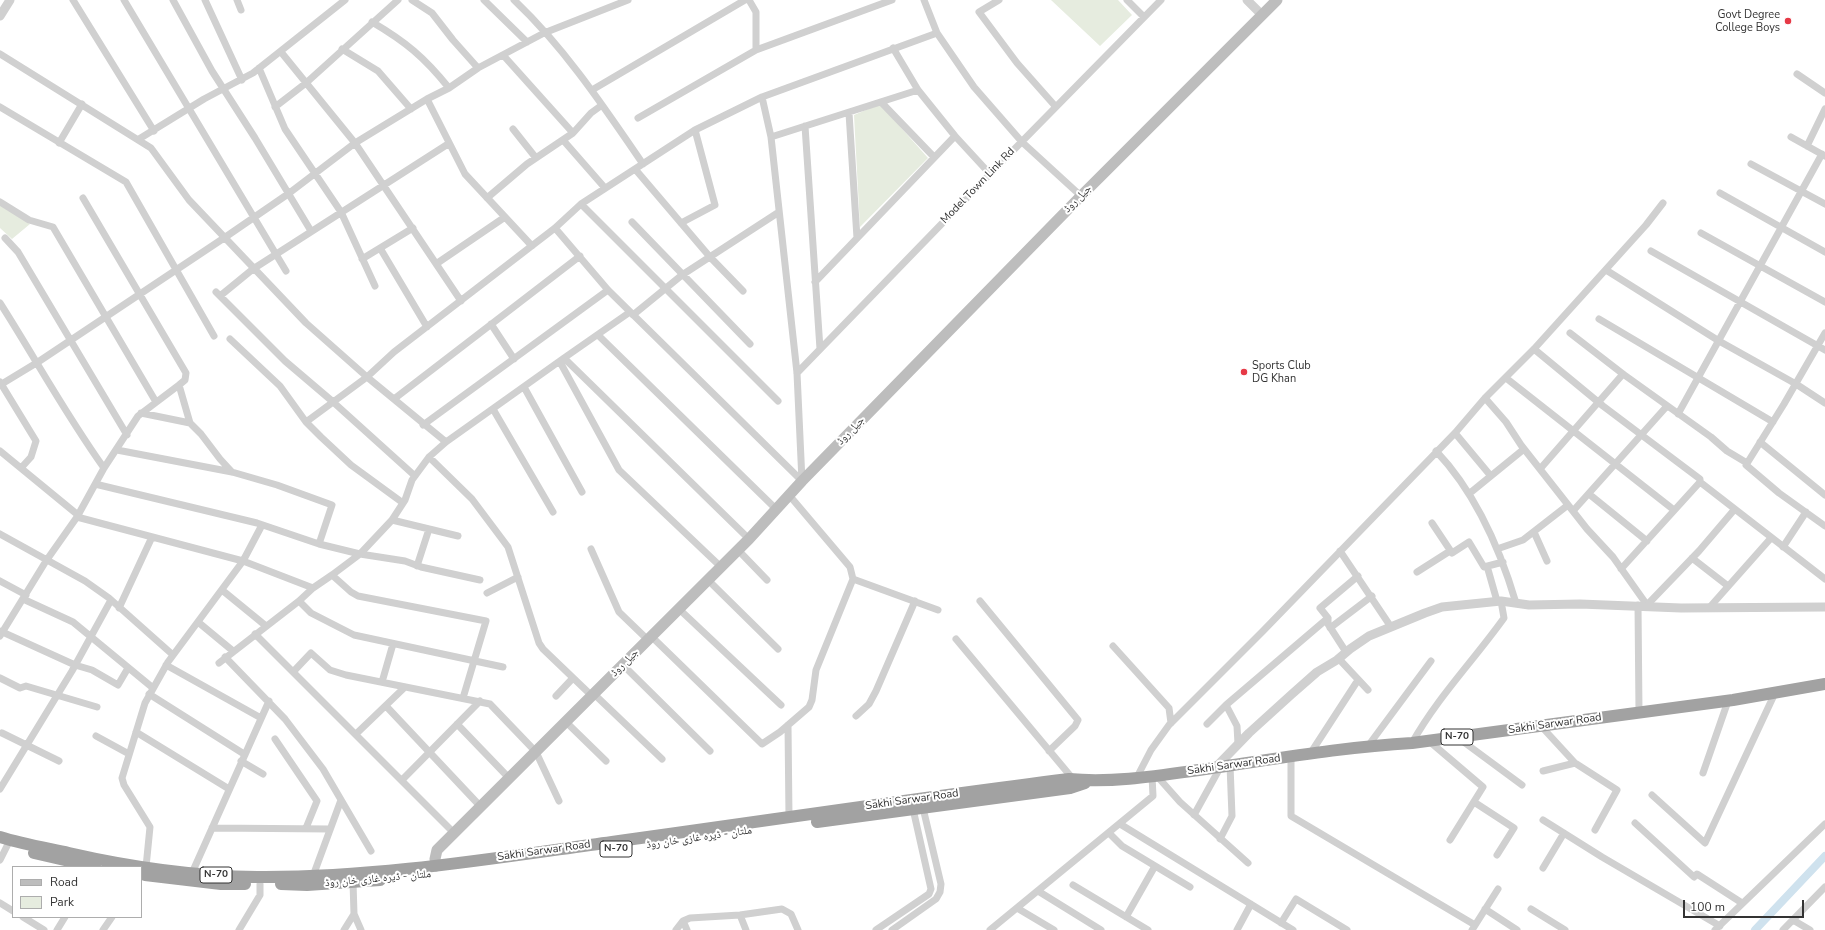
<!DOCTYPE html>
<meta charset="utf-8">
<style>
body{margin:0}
#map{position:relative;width:1825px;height:930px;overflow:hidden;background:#fff;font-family:"Nunito Sans",sans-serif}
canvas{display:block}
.legend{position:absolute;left:12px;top:866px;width:130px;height:52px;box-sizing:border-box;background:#fff;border:1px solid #adadad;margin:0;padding:5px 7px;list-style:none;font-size:12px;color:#333}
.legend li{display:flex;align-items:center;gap:8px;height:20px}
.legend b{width:20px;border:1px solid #adadad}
.scale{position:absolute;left:1683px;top:900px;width:121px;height:18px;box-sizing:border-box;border:2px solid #333;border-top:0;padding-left:5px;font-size:12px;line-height:14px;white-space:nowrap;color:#333;-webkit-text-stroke:3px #fff;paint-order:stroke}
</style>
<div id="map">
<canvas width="1825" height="930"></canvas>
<ul class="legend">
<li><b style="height:5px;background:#bdbdbd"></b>Road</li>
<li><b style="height:11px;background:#e6ecdf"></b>Park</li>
</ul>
<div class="scale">100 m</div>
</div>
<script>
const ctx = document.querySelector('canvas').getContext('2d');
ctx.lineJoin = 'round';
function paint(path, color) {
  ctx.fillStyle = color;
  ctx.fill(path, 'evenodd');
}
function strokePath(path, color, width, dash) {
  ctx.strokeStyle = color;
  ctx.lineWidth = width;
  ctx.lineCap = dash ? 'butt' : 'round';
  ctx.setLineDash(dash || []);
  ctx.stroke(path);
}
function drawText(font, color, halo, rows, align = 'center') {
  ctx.font = font + ' "Nunito Sans","Noto Naskh Arabic",sans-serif';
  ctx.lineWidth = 4;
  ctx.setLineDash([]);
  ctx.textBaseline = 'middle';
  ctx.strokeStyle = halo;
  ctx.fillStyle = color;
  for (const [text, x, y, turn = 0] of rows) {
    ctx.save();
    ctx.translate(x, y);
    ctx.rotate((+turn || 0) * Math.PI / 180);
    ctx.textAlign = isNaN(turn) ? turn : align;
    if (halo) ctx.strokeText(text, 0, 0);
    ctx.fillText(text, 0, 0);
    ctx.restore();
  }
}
const green = new Path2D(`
 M1051,0H1118L1132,15L1100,46Z
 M880,104L928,158L860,227L854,115Z
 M0,205L30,224L12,239L0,228Z`);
const canal = new Path2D(`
 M1755,930L1825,856`);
const minor = new Path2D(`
 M73,0L154,131
 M124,0L286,271
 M173,0L212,71L255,138L311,231
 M205,0L242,80
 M237,0L241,10
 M412,0L432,13L453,40L478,68
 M484,0L527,42
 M514,0C564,47 604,107 643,164
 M749,0L756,12V50L892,0
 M924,0L937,33L974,87L1022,142L1081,196
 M999,0L979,12L1017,63L1056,107
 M1127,0L1144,17
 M372,22C406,42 424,57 449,88
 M893,48L918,90L955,136L990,174
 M342,49L378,71L411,109
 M281,52L355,143L461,301
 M0,54L151,148L189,200L306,323L367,377L446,442
 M503,55L573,133
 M259,68L285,129L341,212L375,286
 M1797,74L1825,93
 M592,90L745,0
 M427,99L465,174L532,246
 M881,102L934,157
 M0,107L126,182L214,336
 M275,107L306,83L398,0
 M849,113L857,238
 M638,118L756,50
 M805,126L820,349
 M513,129L536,158
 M771,137L918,90
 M1791,137L1825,156
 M139,139L204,99L253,73L345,0
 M563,140L605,188
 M59,143L82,104
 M1807,146L1825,109
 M1751,164L1825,204
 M635,169L710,257L743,291
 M1720,193L1825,252
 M487,198L527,164L573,133L591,113L602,105
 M0,202L29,220L53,227L156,402
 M581,204L778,401
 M632,222L750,344
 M681,223L715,205L695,130
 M555,228L608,290L802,481
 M1701,233L1825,302
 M5,238L18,252L127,435
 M380,248L427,327
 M1651,251L1825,350
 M362,259L413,228
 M436,264L505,217
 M1606,270L1719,341L1796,384L1825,403
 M815,282L955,136
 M216,292L285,361L332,401L415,476
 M220,296L253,269L448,144
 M0,303C35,358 66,415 104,468
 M633,315L682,275L779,212
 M1599,319L1773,422
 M491,324L514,359
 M1570,333L1623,374L1711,437L1727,451L1747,463
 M1825,333L1784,404L1746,465L1779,493L1825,526
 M598,335L776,509
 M230,339L280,386L306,422L321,437L351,465L403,503
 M1534,349L1603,406L1700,479V482L1621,569
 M564,358L630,312
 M560,362L619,470L721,567
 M797,373L990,174L1161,0
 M1506,378L1674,510
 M0,382L36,441L31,457L21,468
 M0,385L38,362L224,238L288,194L355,143L427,99L449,88L478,68L544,33L628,0
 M179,385L190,423L201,434L220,459L232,472
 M524,387L582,492
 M1485,398L1506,422L1521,445L1587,529L1613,557L1647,605L1699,551L1734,510
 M394,399L580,256
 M493,409L553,512
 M141,413L190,423
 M1678,414L1822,154
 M306,422L367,377L394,352L555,228L581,204L695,130L762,97
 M423,425L608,290
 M1455,433L1490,475
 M1760,442L1825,495
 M117,450L232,472L277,485L332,505L319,544
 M0,451L78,515
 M1436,451C1476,493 1500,549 1516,603
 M429,457L472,499L508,547L539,643L543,649L592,696
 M1540,469L1623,374
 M802,481L797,373L771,137L762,97L937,33
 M1700,482L1825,579
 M95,484L257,523L319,544L360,554L405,561L421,567L480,580
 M1470,493L1524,449
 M1589,494L1647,541
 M1573,511L1667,406
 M77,517L243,561L313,588
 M392,520L458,536
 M1432,523L1452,553L1469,542L1484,567L1503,562
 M1534,532L1547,561
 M0,534L85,581L109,598L173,655
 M1783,547L1806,512
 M591,549L619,612L648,640
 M1497,549L1523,540L1568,505
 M738,550L767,580
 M1340,551L1391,627
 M1692,558L1728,586
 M417,566L429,529
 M1487,566L1497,601
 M1417,572L1450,551
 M332,575L351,592L358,596L486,621L463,698
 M853,579L938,610
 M708,580L778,649
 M0,581L26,595
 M222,590L266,626
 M487,593L518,577
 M23,599L73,622L153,688
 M299,601L311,613L354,635L503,667
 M980,601L1078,720L1075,726L1049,751
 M1638,605L1639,712
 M119,608L152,537
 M1709,608L1771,538
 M679,609L781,705
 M198,622L233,651
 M1330,628L1372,596
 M0,631L75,665L92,670L118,685L128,668
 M255,634L454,833
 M0,636L46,561L77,517L104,468L138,416L179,385L185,380L186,373L83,198
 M651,636L762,744L780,732L809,707L812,700L816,670L853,579L850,567L789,495
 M956,639L1073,779
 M1113,646L1169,708L1171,723
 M1346,652L1328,624V618L1320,608L1358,576
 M225,657L285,719L323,769L371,851
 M1339,659L1368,690
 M219,663L299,601L313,588L332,575L360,554L392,520L405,500L412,480L429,457L446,442L564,358L749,539
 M166,665L261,718
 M623,665L710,751
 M293,672L311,653L330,670L346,675L490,704L536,752L559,801
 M0,678L20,688L26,686L97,707
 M382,682L393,644
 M149,694L244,754
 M594,694L662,759
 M556,696L573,678
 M1226,705L1237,726L1238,744
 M386,706L481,807
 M856,716L869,704L876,691L915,601
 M566,722L606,761
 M457,724L509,778
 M1207,724L1226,705L1328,618
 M788,725L789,817
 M1541,726L1575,763L1617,790L1595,830
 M136,732L229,789
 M2,733L59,761
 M356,734L405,687
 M96,736L129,754
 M1457,737L1522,785
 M275,739L317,801L306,828
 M1429,741L1483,787L1450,840
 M1412,743C1437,698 1474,660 1504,618L1501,601
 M1368,746L1431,661
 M1310,754L1358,680
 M1291,756V816L1475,925
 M241,761L263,774
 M1543,771L1575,763
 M1703,773L1728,701
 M1156,775L1180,802L1248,863
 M1137,777L1151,750L1169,725L1263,631L1455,433L1485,398L1534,349L1646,225L1663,203
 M402,780L480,701
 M0,789L72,671L111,600
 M1652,795L1705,843L1775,693
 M1474,802L1514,828L1497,855
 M1194,815L1221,766
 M1543,820L1602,857L1720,926
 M1635,823L1694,877L1697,874L1742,903
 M1120,824L1293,930
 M212,828L330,829
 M1109,833L1122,846L1190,887
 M1220,839L1232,816L1230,765
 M0,860L10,840
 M146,867L150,827L124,785L122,778L145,703L168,662L243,561L262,525
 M1543,868L1564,833
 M192,873L269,701
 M313,876L341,800
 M353,882L354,914L361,930
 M1073,885L1148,930
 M1038,891L1101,930
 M0,903L13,911
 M1017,908L1054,930
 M1485,909L1517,930
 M1531,909L1565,930
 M740,915L746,930
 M23,917L44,930
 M1126,917L1155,866
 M1793,920L1810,930
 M683,921L687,930
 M1281,923L1296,899L1347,930
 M57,930L65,917
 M103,930L112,917
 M239,930L260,895V884
 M344,930L354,914
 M676,930L683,921L690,918L740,915L782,909L791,914L798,930
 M876,930L929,894L931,889L913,809
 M892,930L936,899L940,892L941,884L923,808
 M990,930L1153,796L1152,776
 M1237,930L1251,904
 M1472,930L1498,889
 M1715,930L1825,824
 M1783,930L1825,887`);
const tertiary = new Path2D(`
 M1247,0L1262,15
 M0,16L10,0
 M1216,767L1249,733L1292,694L1317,672L1337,660L1350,649L1369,636L1425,613L1442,607L1501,601L1529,605L1580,604L1681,608L1825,607`);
const secondary = new Path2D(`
 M436,866L435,859L437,850L749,539L802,481L1081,196L1277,0`);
const trunk = new Path2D(`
 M817,822L1070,788L1085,783
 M0,837C22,844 46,848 69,853C130,867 193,876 257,877C376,878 495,858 612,842C765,821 917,798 1069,779C1112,783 1156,776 1199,770C1270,760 1341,747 1412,743L1733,700L1825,684
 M34,853L95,867
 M145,875L221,884H245
 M281,884L307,885L380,880`);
const markers = [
 [1788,21,4,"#e63946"],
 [1244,372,4,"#e63946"]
];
const shields = [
 [1457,737,32],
 [616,849,32],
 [216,875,32]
];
const shieldNames = [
 ["N-70",1457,737],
 ["N-70",616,849],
 ["N-70",216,875]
];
const poiNames = [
 ["Govt Degree",1780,15],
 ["College Boys",1780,28],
 ["Sports Club",1252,366,"left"],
 ["DG Khan",1252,379,"left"]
];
const streetNames = [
 ["Model Town Link Rd",978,186,-46],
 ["جیل روڈ",1078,199,-45],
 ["جیل روڈ",851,431,-46],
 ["جیل روڈ",625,663,-45],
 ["Sakhi Sarwar Road",1555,724,-8],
 ["Sakhi Sarwar Road",1234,765,-8],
 ["Sakhi Sarwar Road",912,800,-8],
 ["ملتان - ڈیرہ غازی خان روڈ",699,838,-8],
 ["Sakhi Sarwar Road",544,851,-8],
 ["ملتان - ڈیرہ غازی خان روڈ",378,879,-5]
];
paint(green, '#e6ecdf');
strokePath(canal, '#cfe2ee', 8);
strokePath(minor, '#d0d0d0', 7);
strokePath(tertiary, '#d0d0d0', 9);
strokePath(secondary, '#bdbdbd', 11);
strokePath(trunk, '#a2a2a2', 12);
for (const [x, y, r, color] of markers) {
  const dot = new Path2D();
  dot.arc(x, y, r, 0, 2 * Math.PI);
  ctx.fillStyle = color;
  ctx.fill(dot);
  strokePath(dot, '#fff', 1.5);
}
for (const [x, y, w] of shields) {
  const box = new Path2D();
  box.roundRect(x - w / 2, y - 8, w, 16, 3);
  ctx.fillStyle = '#fff';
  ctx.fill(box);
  strokePath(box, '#333', 1);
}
drawText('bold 10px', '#333', null, shieldNames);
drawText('11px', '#333', '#fff', poiNames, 'right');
drawText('11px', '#333', '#fff', streetNames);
</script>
